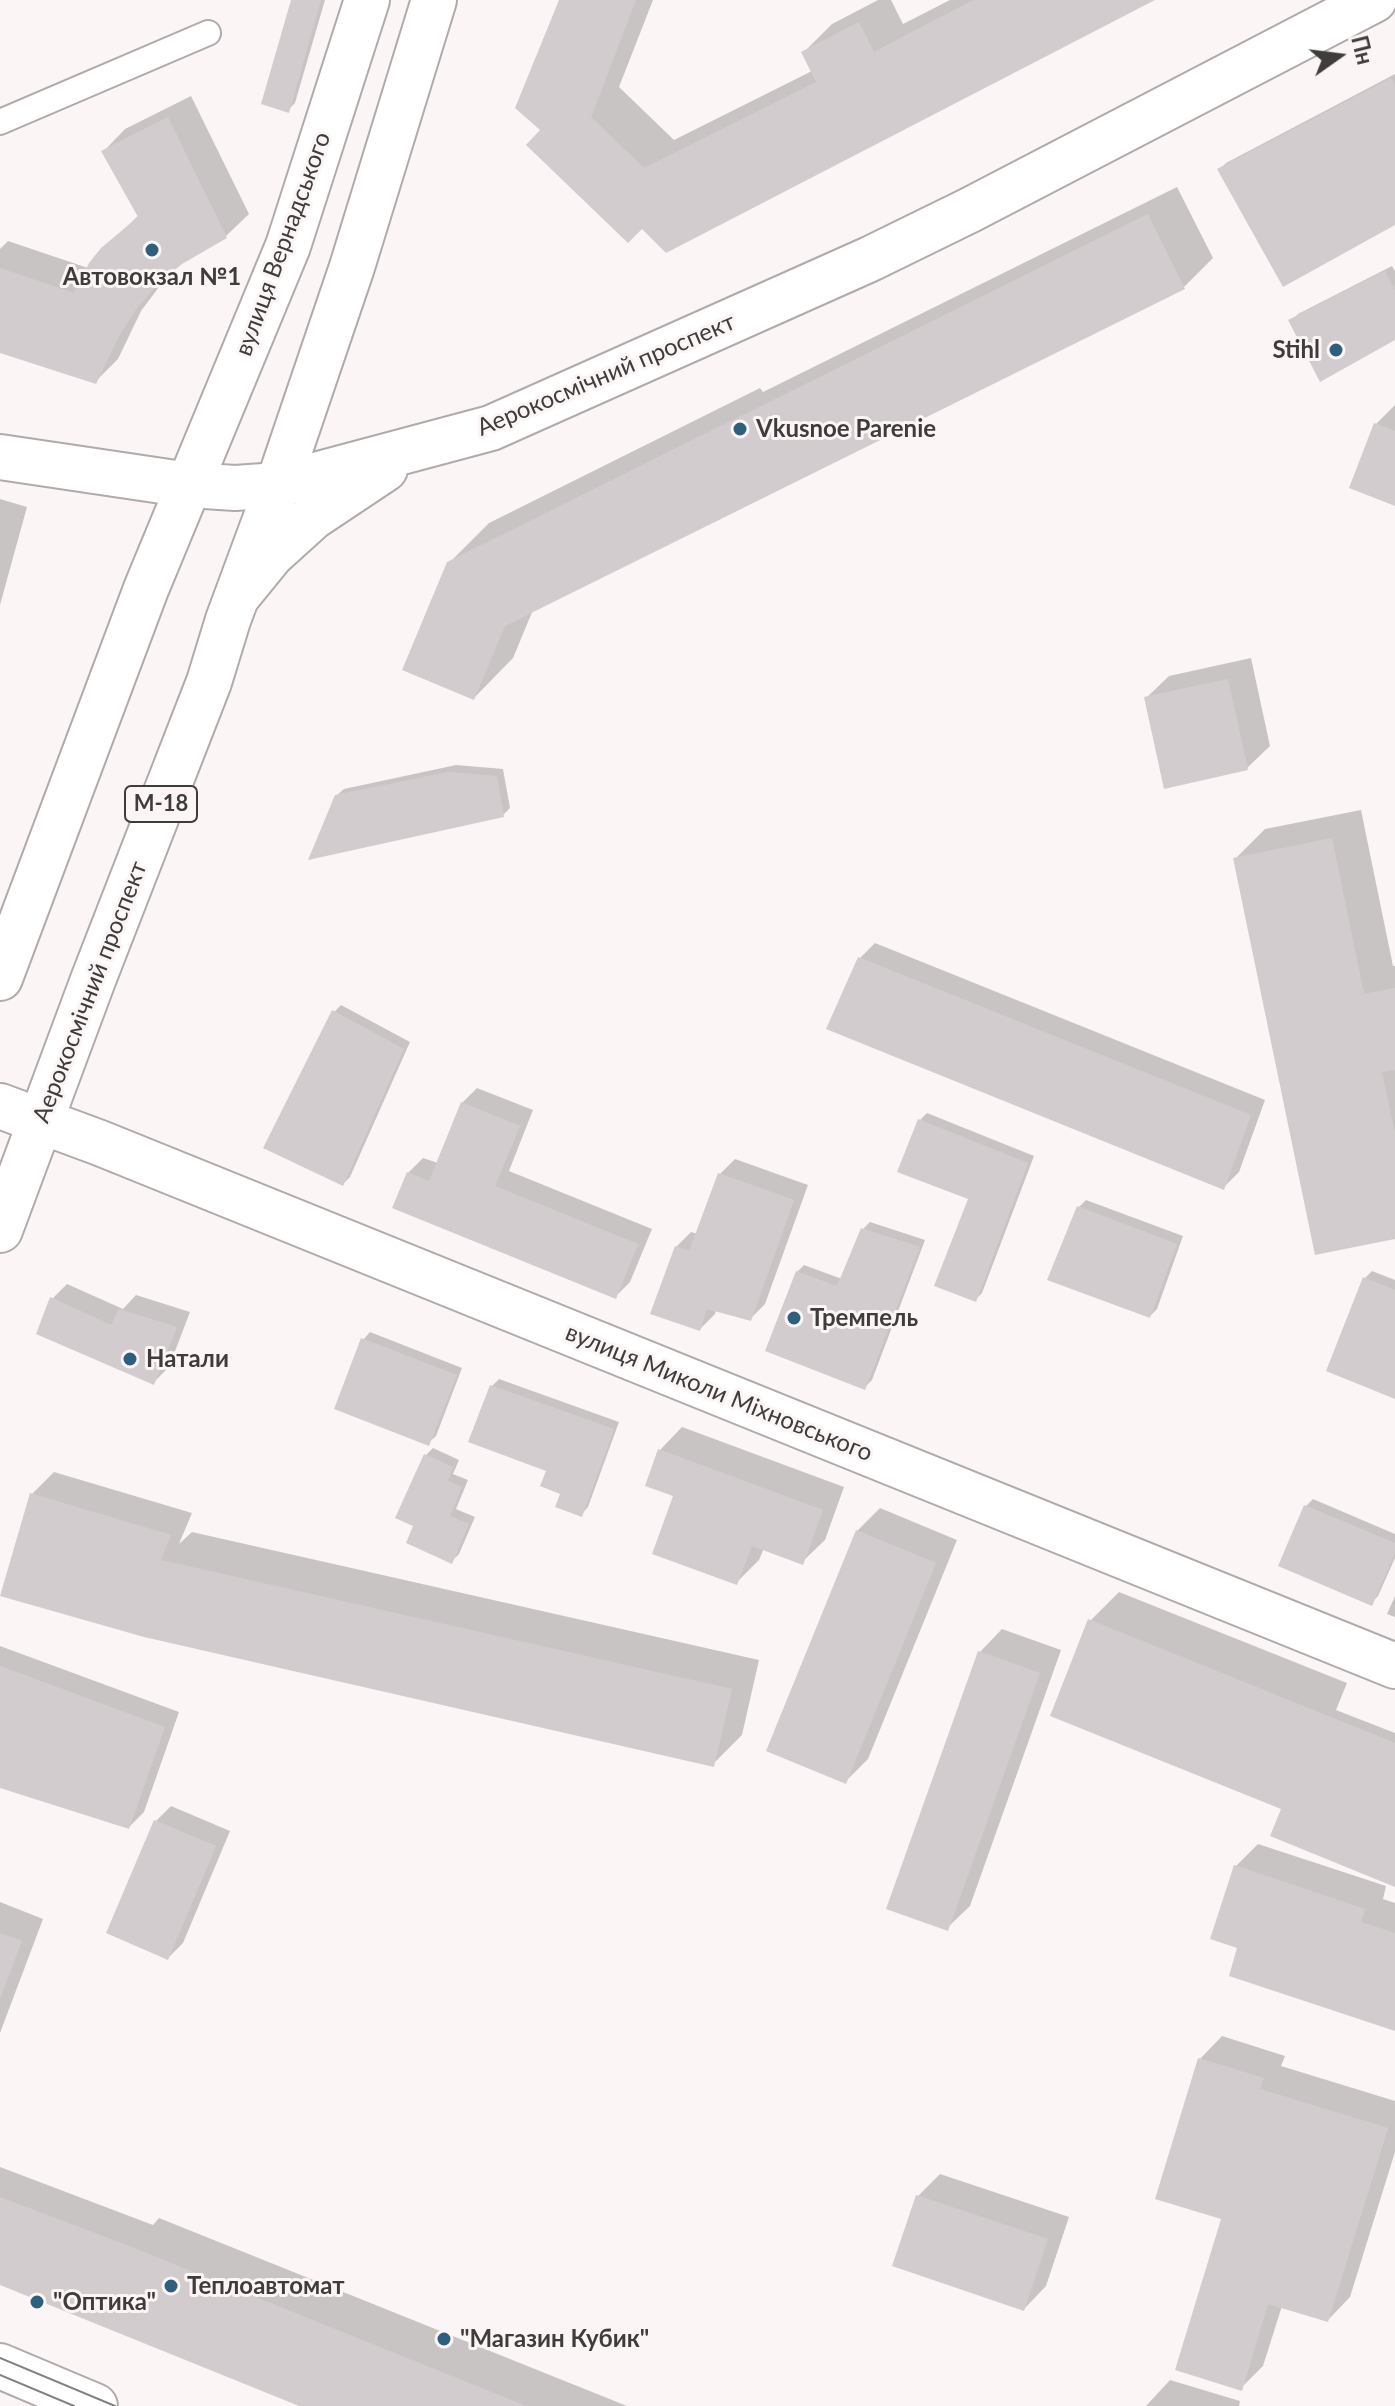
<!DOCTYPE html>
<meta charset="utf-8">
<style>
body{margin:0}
#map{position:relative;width:1395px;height:2406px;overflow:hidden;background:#fcf5f5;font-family:Lato,sans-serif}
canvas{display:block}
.north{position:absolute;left:1299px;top:16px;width:80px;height:80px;-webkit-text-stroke:6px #fcf5f5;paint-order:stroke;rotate:76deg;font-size:22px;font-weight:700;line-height:32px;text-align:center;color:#3f3c3c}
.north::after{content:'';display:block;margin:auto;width:28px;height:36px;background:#3f3c3c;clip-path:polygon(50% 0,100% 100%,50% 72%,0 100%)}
</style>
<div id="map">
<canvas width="1395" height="2406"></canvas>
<div class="north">Пн</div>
</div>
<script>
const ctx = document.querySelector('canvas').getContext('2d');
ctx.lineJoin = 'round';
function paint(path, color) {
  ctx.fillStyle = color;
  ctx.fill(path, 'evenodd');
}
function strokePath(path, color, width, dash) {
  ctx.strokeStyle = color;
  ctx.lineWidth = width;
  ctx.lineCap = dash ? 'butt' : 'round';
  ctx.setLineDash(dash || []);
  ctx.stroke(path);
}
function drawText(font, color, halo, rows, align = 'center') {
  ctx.font = font + ' Lato,sans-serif';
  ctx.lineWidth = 6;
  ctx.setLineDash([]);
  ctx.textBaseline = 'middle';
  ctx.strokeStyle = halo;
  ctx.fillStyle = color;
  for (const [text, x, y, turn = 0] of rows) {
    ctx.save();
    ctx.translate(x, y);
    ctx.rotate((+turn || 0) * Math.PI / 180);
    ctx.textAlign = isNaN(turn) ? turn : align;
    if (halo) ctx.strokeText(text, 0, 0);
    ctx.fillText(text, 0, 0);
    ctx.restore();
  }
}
const shadow = new Path2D(`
 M293,0H325L295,103L288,110Z
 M561,0H653L619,87L674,140L812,71L803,53L832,24L878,0H891L903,24L950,0H1151L667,251L543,130Z
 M1395,74V223L1219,170L1226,163Z
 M191,96L249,214L226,236L181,263L171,271L141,311L118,359L95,382L0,351V249L8,241L88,268L102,250L139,215L103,152L125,129Z
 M1177,187L1213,258L1184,287L533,610L513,658L474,698L449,563L489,523L760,388L763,392Z
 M1392,266L1395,271V337L1291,321L1298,314Z
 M1395,405V504L1376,424Z
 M0,499L27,507L0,605Z
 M1251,658L1270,746L1247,768L1146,698L1169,676Z
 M456,765L503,769L510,808L503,815L336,796L344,789Z
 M1361,810L1393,966H1395V1237L1236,858L1265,829Z
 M875,943L1265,1100L1239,1172L1224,1187L860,958Z
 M341,1005L410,1042L350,1177L343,1184L334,1012Z
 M477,1088L533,1110L509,1171L652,1229L630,1282L615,1297L408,1173L423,1158L438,1163L462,1103Z
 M927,1113L1034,1156L982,1293L975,1300L970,1197L920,1120Z
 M735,1159L808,1185L765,1304L750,1319L716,1309L715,1314L700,1329L676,1247L691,1232L698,1234L720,1174Z
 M1086,1200L1183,1236L1157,1309L1150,1316L1079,1207Z
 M870,1222L925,1240L872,1380L865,1387L797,1272L804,1265L842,1279L863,1229Z
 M1372,1271L1395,1280V1397L1365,1278Z
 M67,1284L123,1309L136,1295L190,1312L169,1367L154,1382L52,1299Z
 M370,1332L462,1368L436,1436L428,1443L363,1340Z
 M499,1379L619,1422L588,1507L581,1515L562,1492L492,1386Z
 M682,1427L844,1487L825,1540L802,1562L764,1548L759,1560L737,1582L675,1495L660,1450Z
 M433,1448L459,1460L453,1474L468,1480L456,1509L475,1517L459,1554L452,1561L416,1525L426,1455Z
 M54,1472L192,1513L179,1544L192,1532L759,1660L742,1735L713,1764L144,1635L32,1494Z
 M1313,1499L1395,1534V1558L1378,1596L1371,1603L1306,1506Z
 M880,1508L957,1540L868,1759L846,1781L857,1531Z
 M1119,1592L1347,1683L1336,1710L1395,1733V1885L1090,1621Z
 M1395,1596V1617L1387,1614Z
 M1002,1629L1061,1650L970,1906L947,1928L980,1652Z
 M0,1646L179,1712L144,1812L129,1827L0,1785Z
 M171,1806L230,1831L183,1943L168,1958L156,1821Z
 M1258,1844L1386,1886L1383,1899L1395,1903V2029L1240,1947L1236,1866Z
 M0,1902L43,1919L0,2033Z
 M1222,2036L1285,2056L1281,2066L1395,2101V2152L1350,2297L1328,2320L1282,2306L1263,2366L1241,2388L1223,2218L1200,2059Z
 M0,2167L153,2225L159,2218L627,2406H304L0,2283Z
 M940,2174L1069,2217L1046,2286L1024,2309L918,2196Z
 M1170,2380L1240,2401L1239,2406H1146Z`);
const building = new Path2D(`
 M291,0H321L289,113L261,104Z
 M559,0H636L591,117L644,168L816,82L801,52L859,22L874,52L973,0H1155L666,253L642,229L628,243L526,145L540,130L515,108Z
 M1391,78L1395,85V225L1283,287L1217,169Z
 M168,117L227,238L182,264L157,285L137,308L119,336L96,384L0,353V268L74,293L89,263L101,248L138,217L101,151Z
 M1148,214L1185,289L505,626L474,700L402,670L447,562Z
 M1385,271L1395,291V340L1320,382L1288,320Z
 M1374,423L1395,431V506L1349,488Z
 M1228,679L1248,770L1164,789L1144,697Z
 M448,772L497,776L504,817L308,860L335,795Z
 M1332,838L1364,994L1395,988V1070L1382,1072L1395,1134V1239L1315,1255L1233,858Z
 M858,957L1251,1115L1224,1190L826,1029Z
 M332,1010L404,1049L343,1186L263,1148Z
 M461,1102L520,1126L495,1186L638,1244L616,1299L392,1208L407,1172L429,1181Z
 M918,1119L1028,1163L976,1302L934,1286L968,1199L897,1172Z
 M718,1173L794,1200L751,1321L707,1309L700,1331L650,1314L675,1246L689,1251Z
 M1077,1206L1177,1244L1150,1318L1047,1280Z
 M861,1228L920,1247L865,1390L765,1351L796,1271L837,1286Z
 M1363,1277L1395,1290V1399L1326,1371Z
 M50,1297L111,1325L119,1309L177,1327L154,1385L36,1334Z
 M361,1338L457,1375L429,1446L334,1409Z
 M490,1385L614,1429L582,1517L555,1507L560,1494L540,1486L546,1471L468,1442Z
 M658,1449L823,1510L803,1565L752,1546L737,1585L652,1554L673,1496L645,1486Z
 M424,1454L453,1467L448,1481L462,1487L450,1516L469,1524L452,1564L406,1543L413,1526L395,1518Z
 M30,1493L171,1535L161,1560L732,1689L714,1767L144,1637L0,1596Z
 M1304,1505L1395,1543V1553L1372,1606L1278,1566Z
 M856,1530L936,1563L846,1784L766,1751Z
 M1088,1619L1395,1743V1887L1270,1836L1281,1809L1050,1716Z
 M978,1651L1040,1673L948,1931L886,1909Z
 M0,1666L165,1727L129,1829L0,1788Z
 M154,1820L216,1846L168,1960L106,1933Z
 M1234,1865L1365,1909L1361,1922L1395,1933V2031L1229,1976L1237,1948L1210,1939Z
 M0,1933L22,1941L0,1999Z
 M1198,2058L1264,2078L1260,2089L1388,2128L1328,2322L1268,2304L1242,2391L1175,2370L1221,2219L1155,2199Z
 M916,2195L1048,2239L1024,2311L892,2266Z
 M0,2197L129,2246L526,2406H299L0,2285Z`);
const lane = new Path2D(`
 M0,122L208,33`);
const street = new Path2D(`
 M0,1106L100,1143L1395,1666`);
const secondary = new Path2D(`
 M0,457L189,485L235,488L278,485L491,428L870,259L970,210L1374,0
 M240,593L271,555L313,517L385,469`);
const primary = new Path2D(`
 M0,978L146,589L288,246L367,0
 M0,1230L93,980L209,682L228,620L278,485L352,267L434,0
 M0,2366L95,2406`);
const tram = new Path2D(`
 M0,2358L115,2406
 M0,2375L74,2406`);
const markers = [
 [152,250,8,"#2f5f7e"],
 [1336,350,8,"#2f5f7e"],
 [740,429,8,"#2f5f7e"],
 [794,1318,8,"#2f5f7e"],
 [130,1359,8,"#2f5f7e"],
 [171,2286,8,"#2f5f7e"],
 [37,2302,8,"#2f5f7e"],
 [444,2339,8,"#2f5f7e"]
];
const shields = [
 [161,804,72]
];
const shieldNames = [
 ["М-18",161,804]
];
const streetNames = [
 ["вулиця Вернадського",283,244,-70],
 ["Аерокосмічний проспект",606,375,-23],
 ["Аерокосмічний проспект",90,992,-69],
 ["вулиця Миколи Міхновського",719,1393,22]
];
const poiNames = [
 ["Автовокзал №1",152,277,"center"],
 ["Stihl",1320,350,"right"],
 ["Vkusnoe Parenie",756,429],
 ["Тремпель",810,1318],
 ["Натали",146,1359],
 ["Теплоавтомат",187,2286],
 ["\"Оптика\"",53,2302],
 ["\"Магазин Кубик\"",460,2339]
];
paint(shadow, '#0003');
paint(building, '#d3ccce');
strokePath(lane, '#b1aaaa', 28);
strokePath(street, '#b1aaaa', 48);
strokePath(secondary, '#b1aaaa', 48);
strokePath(primary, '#b1aaaa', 48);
strokePath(lane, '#fff', 24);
strokePath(street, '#fff', 44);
strokePath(secondary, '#fff', 44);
strokePath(primary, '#fff', 44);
strokePath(tram, '#858080', 2);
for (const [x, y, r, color] of markers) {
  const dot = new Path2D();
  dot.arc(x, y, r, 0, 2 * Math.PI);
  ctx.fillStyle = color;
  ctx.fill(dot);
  strokePath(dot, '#fcf5f5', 3);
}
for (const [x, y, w] of shields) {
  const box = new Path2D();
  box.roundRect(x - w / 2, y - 18, w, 36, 6);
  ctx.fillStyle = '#fcf5f5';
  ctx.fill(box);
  strokePath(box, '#3f3c3c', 2);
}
drawText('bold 22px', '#3f3c3c', null, shieldNames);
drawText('24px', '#3f3c3c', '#fcf5f5', streetNames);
drawText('bold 24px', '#3f3c3c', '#fcf5f5', poiNames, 'left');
</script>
